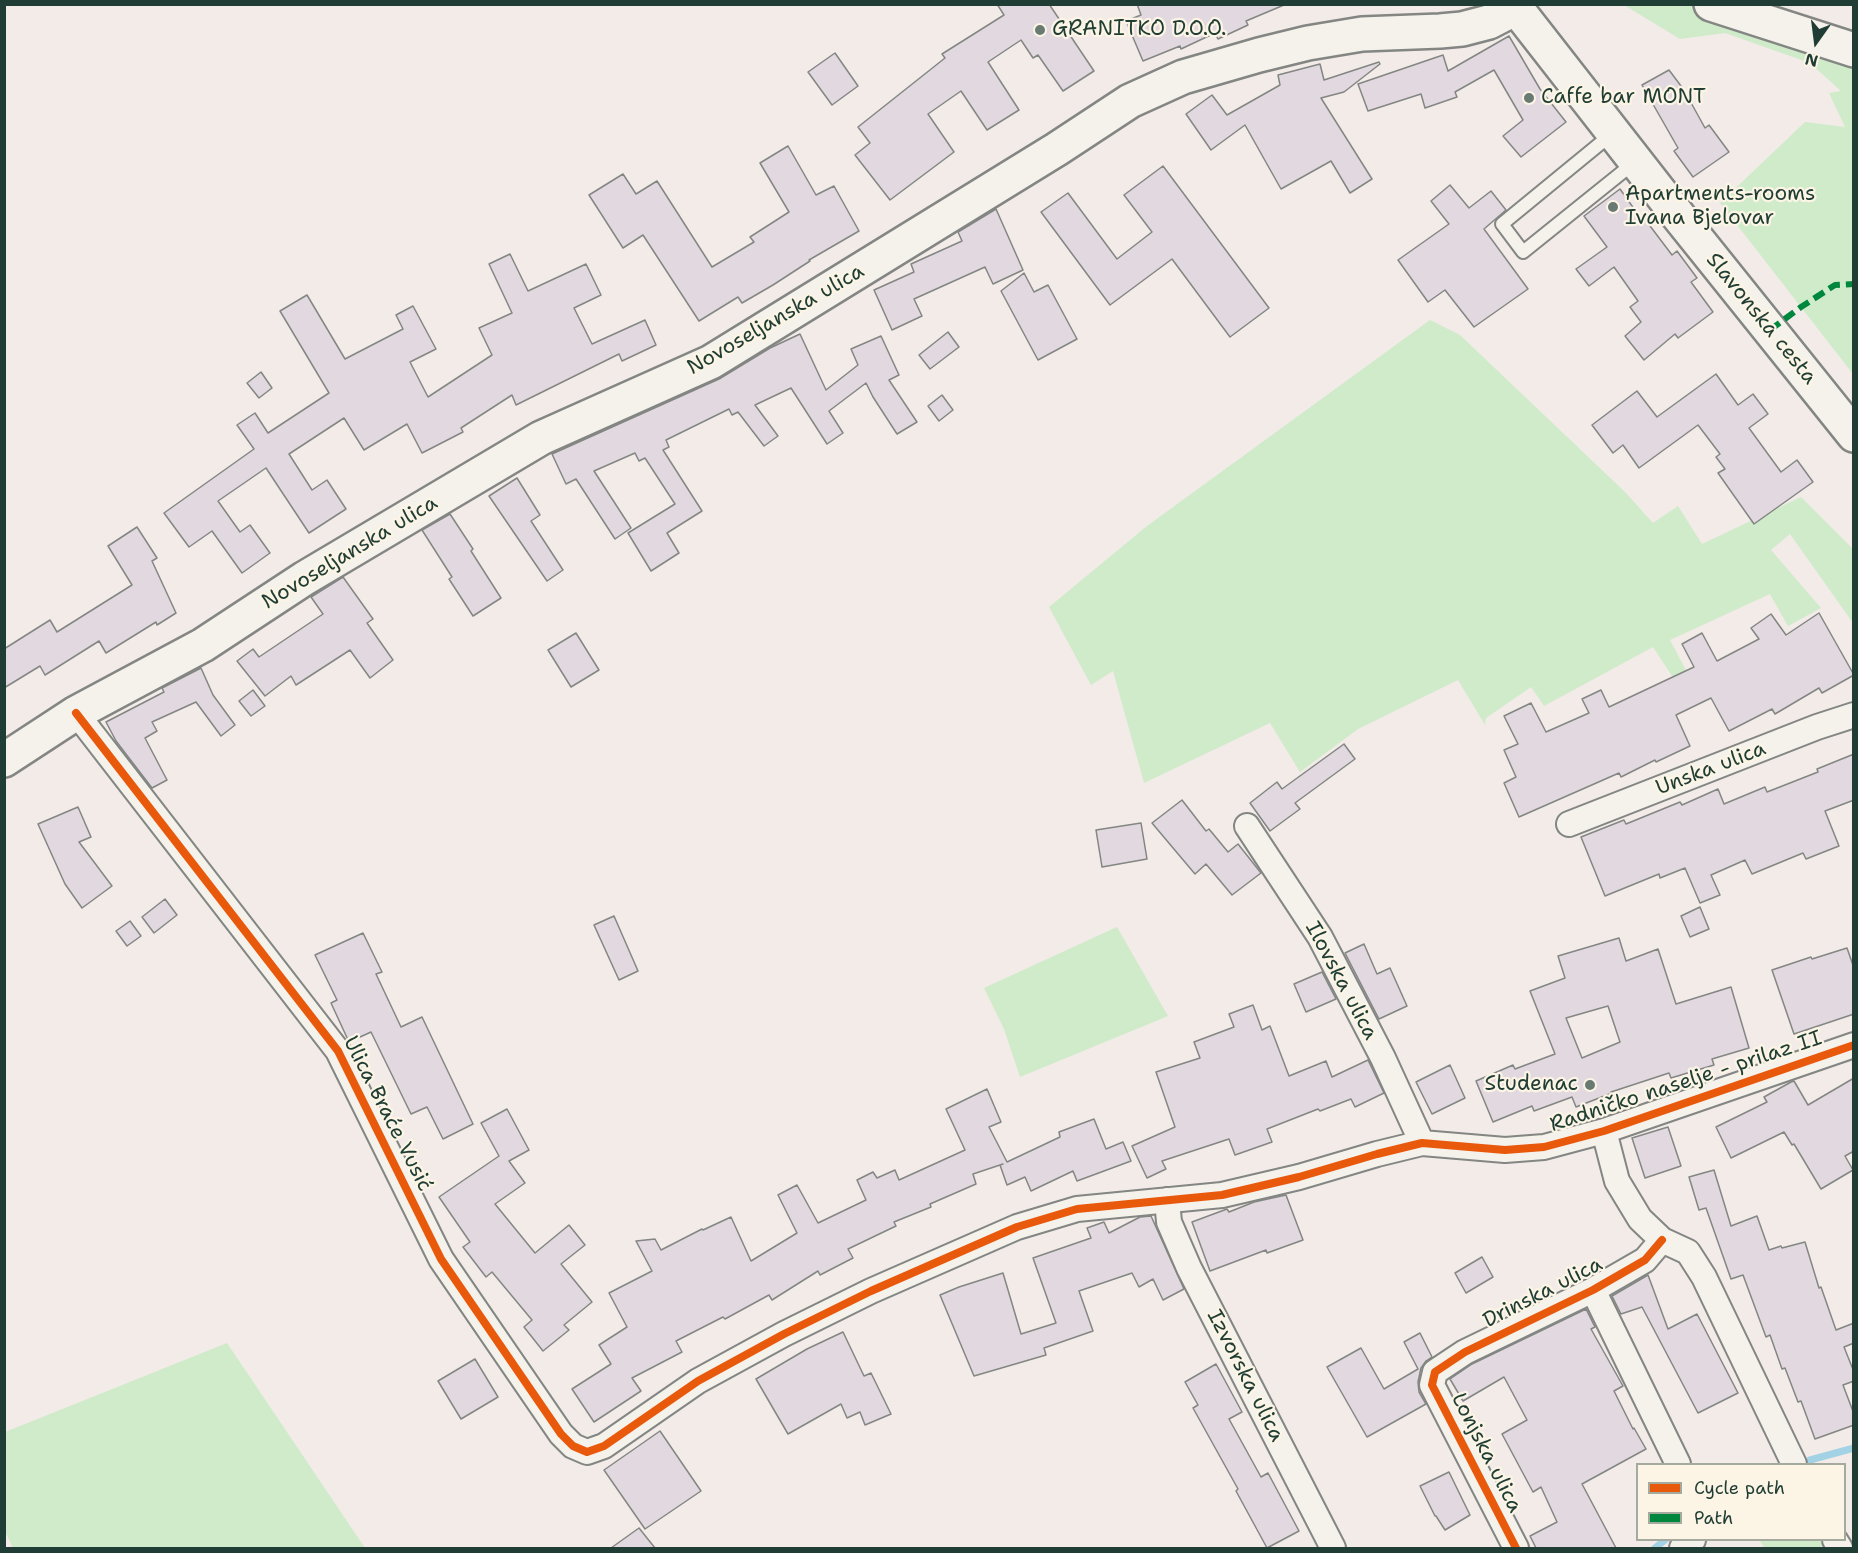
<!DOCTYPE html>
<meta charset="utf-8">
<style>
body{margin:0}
#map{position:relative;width:1858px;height:1553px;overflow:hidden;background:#f2ebe8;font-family:"Shantell Sans",sans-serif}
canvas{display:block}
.frame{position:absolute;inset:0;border:6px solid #1f3d34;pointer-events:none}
.legend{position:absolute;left:1636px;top:1463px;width:210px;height:78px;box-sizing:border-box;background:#fcf5e5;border:2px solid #a4ab9e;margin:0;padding:8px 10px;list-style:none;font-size:18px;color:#1f3d34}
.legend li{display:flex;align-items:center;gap:12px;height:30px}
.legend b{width:30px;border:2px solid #a4ab9e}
.north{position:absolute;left:1786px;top:12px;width:60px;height:60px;-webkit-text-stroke:4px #fcf5e5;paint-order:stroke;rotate:194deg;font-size:16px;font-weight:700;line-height:24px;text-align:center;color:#1f3d34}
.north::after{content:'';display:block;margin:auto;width:21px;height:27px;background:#1f3d34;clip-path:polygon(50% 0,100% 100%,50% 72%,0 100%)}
</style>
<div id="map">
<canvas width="1858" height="1553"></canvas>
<div class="frame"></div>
<ul class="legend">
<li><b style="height:8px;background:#e8590c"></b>Cycle path</li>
<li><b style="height:8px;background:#00873e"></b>Path</li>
</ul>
<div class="north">N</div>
</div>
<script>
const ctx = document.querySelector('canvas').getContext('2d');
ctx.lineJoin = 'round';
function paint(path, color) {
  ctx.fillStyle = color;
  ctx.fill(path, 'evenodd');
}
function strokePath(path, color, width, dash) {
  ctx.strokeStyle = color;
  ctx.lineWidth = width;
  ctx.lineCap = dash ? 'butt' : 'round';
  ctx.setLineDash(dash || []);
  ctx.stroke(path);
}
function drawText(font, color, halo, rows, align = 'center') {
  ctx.font = font + ' "Shantell Sans",sans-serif';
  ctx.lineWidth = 4.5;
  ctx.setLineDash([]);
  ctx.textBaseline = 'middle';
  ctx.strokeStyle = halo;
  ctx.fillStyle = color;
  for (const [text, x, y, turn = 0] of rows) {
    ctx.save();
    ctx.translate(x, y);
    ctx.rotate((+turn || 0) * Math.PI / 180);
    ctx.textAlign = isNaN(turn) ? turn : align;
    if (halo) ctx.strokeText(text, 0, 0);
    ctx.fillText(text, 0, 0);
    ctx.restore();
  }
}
const green = new Path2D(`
 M1624,5H1711L1853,50V374L1720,203L1805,122L1845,127L1829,93L1841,91L1810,63L1725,33L1680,39Z
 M1430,320L1460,335L1625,492L1653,523L1678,506L1702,544L1801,497L1853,549V623L1790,534L1771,550L1821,608L1788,626L1770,594L1670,640L1697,691L1687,699L1653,647L1544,706L1531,687L1486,718L1485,725L1458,680L1358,729L1300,772L1270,723L1144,783L1113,671L1091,685L1049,607L1147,526Z
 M1117,927L1168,1016L1020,1077L1004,1029L984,988Z
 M227,1343L365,1548H13L5,1531V1432Z
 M1759,1540H1835L1840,1548H1765Z`);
const stream = new Path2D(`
 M1810,1460L1854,1448
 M1655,1548L1665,1540`);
const building = new Path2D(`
 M997,4H1049L1094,71L1063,91L1038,55L1033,58L1021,40L988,62L1019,110L987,130L961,91L928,114L954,152L890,200L855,155L870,143L858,127L945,58L942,54L1004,15Z
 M1137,4H1284V5L1246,21L1248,25L1218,39L1215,33L1181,49L1180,46L1143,61L1126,21L1141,15Z
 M1509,36L1540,89L1566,122L1521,157L1503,136L1523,120L1494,70L1455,92L1457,97L1425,108L1421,94L1368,111L1358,84L1443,55L1448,71Z
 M835,53L858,86L832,105L808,72Z
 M1379,62L1380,64L1344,92L1321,98L1372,179L1350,193L1331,161L1281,189L1245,125L1211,150L1186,114L1212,95L1227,115L1280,85L1278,75L1320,64L1324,80Z
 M1669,70L1684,90L1705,128L1709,125L1729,152L1693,177L1674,151L1678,148L1642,85Z
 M788,146L816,195L834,186L859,231L809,260L810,261L773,285L742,303L738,297L699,321L643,235L623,248L589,195L623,174L636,194L657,181L712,267L754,242L750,237L789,212L760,163Z
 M1163,166L1269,308L1230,337L1172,259L1110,305L1041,212L1068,193L1117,259L1152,232L1124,195Z
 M1450,185L1469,208L1491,191L1506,210L1484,229L1528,289L1474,327L1445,290L1428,302L1398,260L1449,224L1431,201Z
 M1620,189L1642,220L1644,218L1672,255L1677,251L1697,278L1691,282L1713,312L1678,338L1675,334L1644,360L1625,336L1641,322L1630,307L1638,301L1614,267L1589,286L1576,269L1607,247L1584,216Z
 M996,209L1023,270L993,284L985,267L914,299L922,316L892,330L874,290L914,272L911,264L962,241L958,232Z
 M510,254L528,291L586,264L601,295L574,308L592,344L645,320L656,345L622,361L619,354L516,405L512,395L461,428L463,432L422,453L407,424L364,450L344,418L289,454L312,490L327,480L346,509L309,533L266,468L218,501L240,532L250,525L270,553L242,573L212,531L189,547L164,513L254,449L237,425L255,413L268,433L329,393L280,311L307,295L345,359L403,329L396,315L413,306L436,349L410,362L428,397L492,355L479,328L512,313L489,264Z
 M1024,273L1034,292L1048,285L1077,339L1038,360L1001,291Z
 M948,332L959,347L930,369L919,355Z
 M800,334L826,390L858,365L851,349L881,336L899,375L889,380L917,422L897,434L873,397L866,383L829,411L843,433L827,444L791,388L755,405L778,436L764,446L738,412L732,415L729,409L666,440L669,447L663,450L702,511L667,533L679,553L651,571L628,533L675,504L645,458L639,461L635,453L594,471L631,528L615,539L576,479L566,484L552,454L719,379L770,348Z
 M261,372L272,388L259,398L247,383Z
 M1716,374L1738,405L1753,394L1768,414L1749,428L1781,472L1797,460L1813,482L1754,524L1718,473L1725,469L1716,457L1720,454L1698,425L1639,468L1623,445L1613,453L1592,425L1637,391L1657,417Z
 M942,395L953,410L939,421L928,406Z
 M517,478L540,515L531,521L563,570L547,581L489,496Z
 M450,514L473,549L471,551L501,598L473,616L449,579L452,577L422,530Z
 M137,527L157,558L152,561L176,613L157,625L156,622L106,653L99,641L45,675L40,666L4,688V649L50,620L57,632L132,585L108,546Z
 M343,577L373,619L367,623L393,660L370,678L350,650L296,685L291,676L265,696L237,661L253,649L259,657L323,614L311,597Z
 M1819,613L1854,675L1822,693L1819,688L1775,714L1772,709L1729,731L1711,698L1676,715L1690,746L1656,762L1655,760L1621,777L1619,773L1519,817L1504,783L1516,777L1504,750L1518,744L1504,716L1531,703L1546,732L1589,713L1582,699L1601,690L1609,707L1694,667L1682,644L1702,633L1717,661L1759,639L1751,628L1771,614L1786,635Z
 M576,633L599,670L571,687L548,650Z
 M201,668L213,695L235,725L221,736L196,702L152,722L157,731L145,738L167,780L152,788L116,741L106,722L164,692L162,688Z
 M253,690L265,706L251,716L239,701Z
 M1344,744L1355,759L1295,803L1300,809L1270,831L1250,803L1277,782L1282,789Z
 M1854,754V800L1825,811L1839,846L1806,859L1803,853L1752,874L1745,860L1711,875L1720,895L1700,903L1685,868L1660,878L1659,874L1605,896L1581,837L1624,820L1626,824L1680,802L1682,805L1718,789L1724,804L1765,787L1767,792L1818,772L1817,769Z
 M1182,800L1206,831L1209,829L1228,852L1238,844L1261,873L1232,895L1206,864L1195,874L1152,823Z
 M78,807L91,837L79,842L112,886L82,908L65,884L38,824Z
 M1141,823L1147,859L1102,867L1096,830Z
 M165,899L177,915L154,933L142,917Z
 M1700,907L1709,929L1690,937L1681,916Z
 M614,916L638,971L619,980L594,925Z
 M130,921L141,936L127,946L116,931Z
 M363,933L382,972L376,974L401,1027L422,1017L473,1124L443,1139L427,1107L411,1114L371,1032L349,1042L331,1003L337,1000L315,955Z
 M1619,938L1626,961L1658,949L1676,1004L1731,987L1749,1048L1712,1059L1714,1065L1671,1078L1669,1073L1611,1092L1612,1093L1576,1107L1572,1097L1534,1111L1532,1106L1493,1122L1476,1081L1513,1065L1515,1069L1555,1054L1530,991L1565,978L1558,956ZM1608,1006L1620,1042L1582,1058L1566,1018Z
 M1364,944L1377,974L1390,968L1407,1006L1379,1019L1345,953Z
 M1847,948L1854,968V1014L1794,1034L1772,970L1811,957L1812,959Z
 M1322,972L1336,999L1306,1012L1294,984Z
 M1253,1005L1262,1030L1270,1026L1289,1076L1326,1061L1332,1077L1368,1060L1384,1093L1355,1107L1351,1099L1320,1111L1318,1109L1267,1129L1272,1142L1235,1155L1229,1139L1162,1161L1166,1169L1147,1178L1132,1146L1175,1127L1156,1072L1200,1058L1194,1042L1234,1027L1229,1014Z
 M1450,1065L1465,1098L1432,1114L1416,1082Z
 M1854,1078V1151L1845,1156L1853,1170L1821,1189L1794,1144L1792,1145L1784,1132L1731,1158L1716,1127L1767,1102L1764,1097L1791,1082L1794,1081L1808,1105Z
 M987,1089L1001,1122L989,1127L1007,1162L1060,1137L1059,1132L1094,1119L1106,1149L1123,1142L1131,1161L1077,1181L1073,1171L1031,1191L1025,1177L1007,1185L1000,1165L1003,1164L973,1174L976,1184L930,1204L931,1207L894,1222L896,1226L848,1249L853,1258L820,1275L818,1271L772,1300L769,1295L725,1319L723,1317L676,1341L682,1352L632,1378L641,1391L594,1422L572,1389L611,1364L599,1345L627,1327L609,1293L652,1271L636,1241L655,1239L661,1250L702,1229L703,1230L731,1217L751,1261L797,1233L778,1195L797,1185L818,1223L866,1200L857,1180L873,1172L877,1178L895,1170L899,1180L965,1150L946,1109Z
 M507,1109L529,1150L509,1161L525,1183L495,1204L535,1253L569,1225L585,1245L561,1264L592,1302L564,1325L569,1330L543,1351L524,1327L532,1320L492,1272L486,1277L463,1247L470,1242L439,1197L499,1156L481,1123Z
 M1668,1127L1681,1166L1645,1178L1632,1138Z
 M1714,1170L1731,1226L1757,1216L1769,1250L1781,1246L1782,1248L1805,1242L1819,1288L1821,1287L1836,1330L1854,1323V1343L1844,1347L1854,1372V1381L1843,1385L1854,1414V1425L1815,1439L1801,1401L1798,1402L1785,1368L1782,1369L1770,1335L1766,1337L1743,1275L1731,1279L1706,1208L1699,1210L1689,1177Z
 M1286,1195L1303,1240L1267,1253L1266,1250L1210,1271L1192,1222L1227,1209L1229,1212L1254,1202Z
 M1151,1216L1184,1289L1163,1300L1153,1279L1139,1287L1132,1273L1079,1291L1093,1331L1044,1348L1046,1355L974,1376L940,1295L959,1287L1003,1273L1021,1334L1056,1323L1033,1258L1091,1238L1087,1228L1104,1222L1109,1233L1140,1217Z
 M1482,1257L1493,1277L1466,1293L1455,1273Z
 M1648,1275L1668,1329L1697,1314L1738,1393L1698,1413L1642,1307L1621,1314L1612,1296Z
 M1586,1309L1595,1327L1591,1329L1623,1386L1614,1391L1633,1429L1634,1428L1646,1449L1582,1484L1616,1548H1536L1530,1536L1557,1522L1541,1487L1533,1492L1502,1434L1527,1420L1504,1377L1463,1401L1450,1379L1472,1364Z
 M843,1332L864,1376L871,1373L891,1414L865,1425L860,1412L847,1418L841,1404L788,1434L756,1379L807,1349Z
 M1420,1333L1432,1357L1426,1361L1421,1368L1418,1382L1419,1392L1426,1404L1367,1437L1327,1367L1361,1348L1384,1389L1418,1369L1404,1342Z
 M475,1359L498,1397L461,1419L438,1381Z
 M1216,1364L1242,1412L1229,1419L1261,1477L1268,1473L1299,1531L1267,1548L1236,1491L1238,1489L1193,1408L1198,1405L1185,1382Z
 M660,1431L701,1491L645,1529L604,1470Z
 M1449,1472L1470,1515L1445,1530L1436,1516H1435L1420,1486Z
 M639,1528L655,1548H611Z`);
const lane = new Path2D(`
 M1613,133L1502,224L1523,252L1635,162`);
const street = new Path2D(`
 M76,713L338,1051L441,1259L561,1434L573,1446L587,1452L604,1446L698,1381L784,1334L871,1291L1017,1227L1077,1209L1222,1195L1299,1177L1377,1154L1422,1143L1505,1150L1544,1147L1604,1131L1854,1045
 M1569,824L1817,727L1854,715
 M1247,826L1320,937L1383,1058L1422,1143
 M1604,1131L1617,1181L1640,1219L1662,1240L1688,1252L1704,1277L1794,1464
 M1167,1200L1169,1222L1189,1268L1333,1548
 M1593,1290L1678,1464
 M1835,1540L1840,1548
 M1516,1548L1432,1385L1435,1372L1465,1352L1593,1290L1645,1260L1662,1240
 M1682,1548L1693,1540`);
const secondary = new Path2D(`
 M1711,4L1854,50
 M4,760L76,713L203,645L305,578L541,438L711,362L1057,149L1130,101L1183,77L1259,55L1308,43L1362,34L1440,31L1462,29L1489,22L1516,8`);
const primary = new Path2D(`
 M1513,4L1680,218L1854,435`);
const quiet = new Path2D(`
 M1770,330L1801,307L1835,285L1854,284`);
const cycleway = new Path2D(`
 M76,713L338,1051L441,1259L561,1434L573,1446L587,1452L604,1446L698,1381L784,1334L871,1291L1017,1227L1077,1209L1222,1195L1299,1177L1377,1154L1422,1143L1505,1150L1544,1147L1604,1131L1854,1045
 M1516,1548L1432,1385L1435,1372L1465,1352L1593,1290L1645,1260L1662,1240`);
const markers = [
 [1040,30,6,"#697a73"],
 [1529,98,6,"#697a73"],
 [1613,207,6,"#697a73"],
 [1590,1085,6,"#697a73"]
];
const poiNames = [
 ["GRANITKO D.O.O.",1052,30],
 ["Caffe bar MONT",1541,98],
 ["Apartments-rooms",1625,195],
 ["Ivana Bjelovar",1625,219],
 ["Studenac",1578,1085,"right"]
];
const streetNames = [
 ["Slavonska cesta",1761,319,51],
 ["Novoseljanska ulica",776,320,-30],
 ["Novoseljanska ulica",350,553,-31],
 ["Unska ulica",1711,769,-21],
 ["Ilovska ulica",1341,981,62],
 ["Radničko naselje - prilaz II",1686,1082,-18],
 ["Ulica Braće Vusić",387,1114,63],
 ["Drinska ulica",1543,1293,-27],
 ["Izvorska ulica",1245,1376,63],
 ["Lonjska ulica",1486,1453,63]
];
paint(green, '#cfebc9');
strokePath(stream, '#a3d2e4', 7);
paint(building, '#e2d8df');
strokePath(building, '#838683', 1.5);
strokePath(lane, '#838683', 16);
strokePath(street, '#838683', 28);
strokePath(secondary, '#838683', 38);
strokePath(primary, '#838683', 38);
strokePath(lane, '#f5f1eb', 12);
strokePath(street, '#f5f1eb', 24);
strokePath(secondary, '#f5f1eb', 33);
strokePath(primary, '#f5f1eb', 33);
strokePath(quiet, '#00873e', 6, [12, 6]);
strokePath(cycleway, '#e8590c', 8);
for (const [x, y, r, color] of markers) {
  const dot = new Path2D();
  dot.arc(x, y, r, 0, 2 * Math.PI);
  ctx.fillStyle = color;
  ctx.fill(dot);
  strokePath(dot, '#fcf5e5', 2);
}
drawText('21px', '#1f3d34', '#fcf5e5', poiNames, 'left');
drawText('21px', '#1f3d34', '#fcf5e5', streetNames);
</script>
